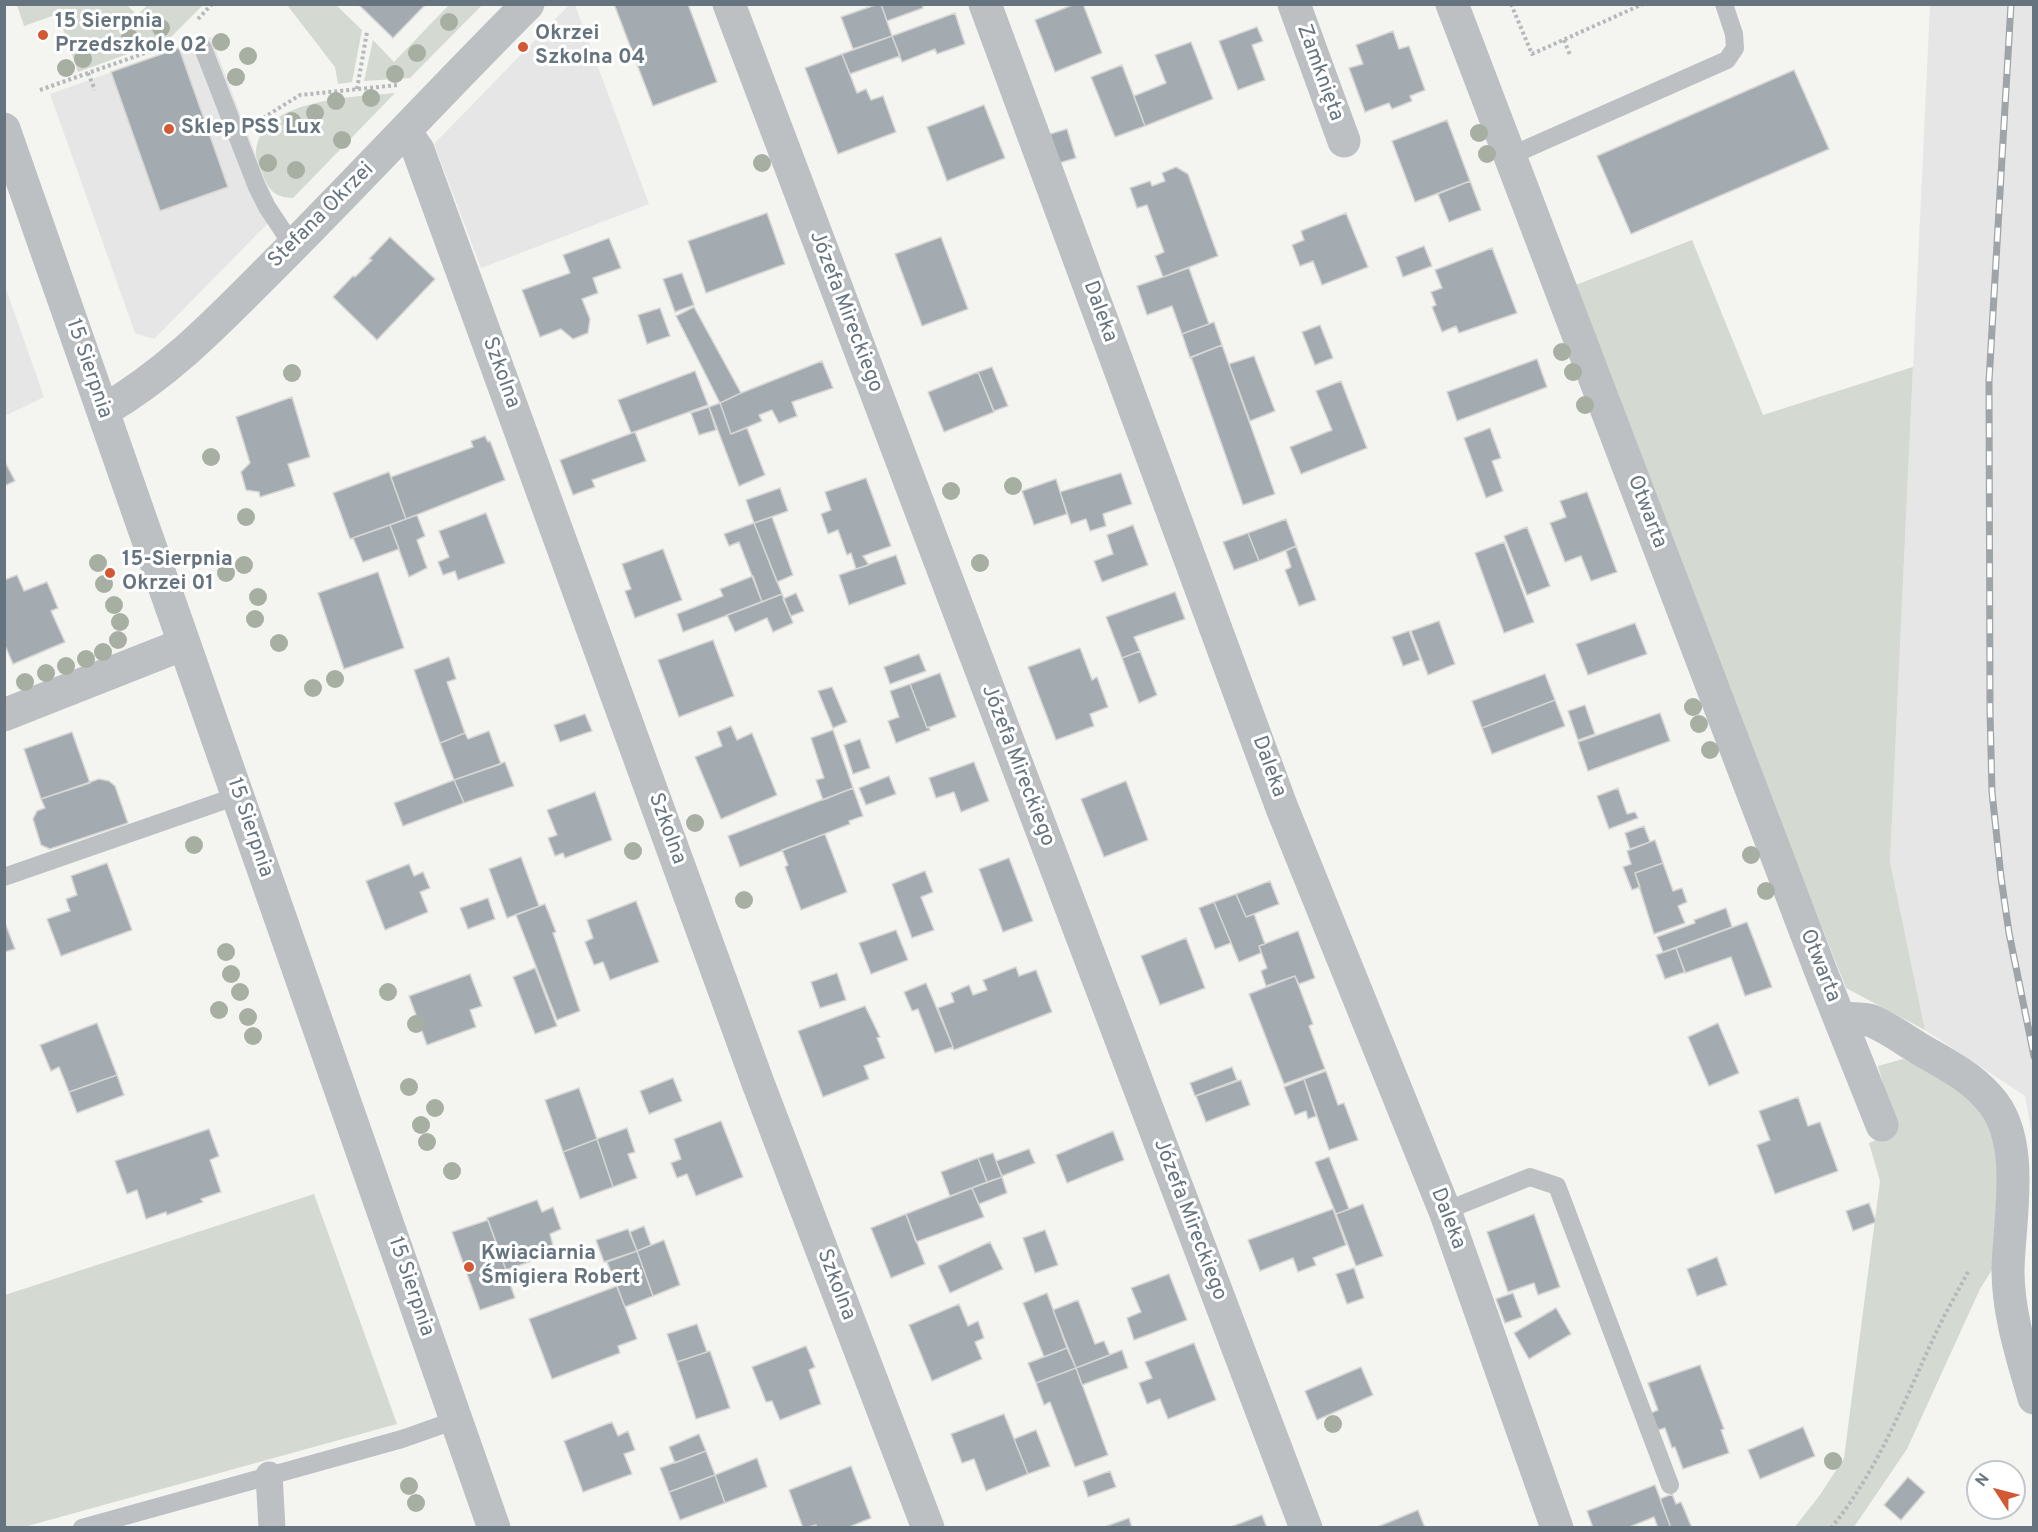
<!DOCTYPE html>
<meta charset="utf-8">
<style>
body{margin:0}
#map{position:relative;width:2038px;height:1532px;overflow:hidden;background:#f4f4f1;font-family:Overpass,sans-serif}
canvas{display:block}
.frame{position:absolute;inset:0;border:6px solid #66747f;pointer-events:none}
.north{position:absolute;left:1966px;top:1460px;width:60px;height:60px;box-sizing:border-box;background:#fff;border:2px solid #c2c7cc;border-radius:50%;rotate:306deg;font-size:16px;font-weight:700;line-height:24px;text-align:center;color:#66747f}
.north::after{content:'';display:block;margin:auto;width:21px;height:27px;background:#d25934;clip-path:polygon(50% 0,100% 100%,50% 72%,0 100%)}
</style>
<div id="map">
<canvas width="2038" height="1532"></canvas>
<div class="frame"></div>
<div class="north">N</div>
</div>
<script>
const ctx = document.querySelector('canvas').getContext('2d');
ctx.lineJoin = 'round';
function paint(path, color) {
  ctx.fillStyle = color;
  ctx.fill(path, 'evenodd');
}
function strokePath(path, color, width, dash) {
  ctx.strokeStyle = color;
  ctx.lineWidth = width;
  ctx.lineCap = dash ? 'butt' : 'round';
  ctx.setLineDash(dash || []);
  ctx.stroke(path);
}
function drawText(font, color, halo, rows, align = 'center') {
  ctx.font = font + ' Overpass,sans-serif';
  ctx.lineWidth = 6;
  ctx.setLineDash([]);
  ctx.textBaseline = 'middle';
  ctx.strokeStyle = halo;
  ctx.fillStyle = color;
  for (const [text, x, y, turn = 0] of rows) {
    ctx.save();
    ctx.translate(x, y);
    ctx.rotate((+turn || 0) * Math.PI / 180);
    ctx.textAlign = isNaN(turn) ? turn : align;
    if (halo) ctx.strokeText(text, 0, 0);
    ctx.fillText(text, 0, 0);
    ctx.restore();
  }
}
const built = new Path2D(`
 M570,4L575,5L649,204L481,268L434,144Z
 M1930,5H2033V1140L2025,1096L1925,1030L1890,862Z
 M211,37L278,213L154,339L135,333L50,94Z
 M5,286L44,397L5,416H4Z`);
const green = new Path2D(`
 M17,5H127L137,15L148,5H203L169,39L78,72L58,14L24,26Z
 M287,5H336L362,30L352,82L338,84L335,67Z
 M449,5H482L410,78L364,81L373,40L394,62Z
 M395,93L293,198C275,197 269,191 263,175C261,168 256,160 256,153C258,98 357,97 395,93Z
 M1692,240L1763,415L1913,367L1890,862L1925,1030L1846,988L1568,288Z
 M1903,1059L1956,1082L1989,1122L2000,1167L1997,1262L1980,1289L1907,1449L1854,1527L1794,1528L1820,1495L1844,1458L1880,1181L1869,1143L1897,1132L1878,1066Z
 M314,1194L397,1424L24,1527H5V1295Z`);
const building = new Path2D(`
 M358,4H426L393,38Z
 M614,4H688L717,82L653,106Z
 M878,4H881L892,36L853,49L841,17Z
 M881,4H922L923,8L887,21Z
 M1075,4H1083L1102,53L1055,72L1035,20Z
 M955,13L965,44L937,54L935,49L902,62L892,36Z
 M1257,27L1263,41L1252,45L1265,80L1238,90L1219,41Z
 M1393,31L1399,49L1409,46L1425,90L1410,96L1412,101L1392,109L1389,103L1365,112L1349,68L1363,64L1356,45Z
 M892,36L900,56L850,74L842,54Z
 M1191,42L1213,99L1145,126L1134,96L1166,83L1155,55Z
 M179,48L228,187L160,211L111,72Z
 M842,54L857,93L866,89L871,100L883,96L896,132L838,154L805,68Z
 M1122,65L1145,126L1115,137L1091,77Z
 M1794,70L1829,149L1631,234L1597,156Z
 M984,105L1005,158L947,181L927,127Z
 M1447,120L1470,181L1415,202L1392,141Z
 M1067,129L1076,158L1059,163L1050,134Z
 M1176,167L1188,174L1218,256L1163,277L1155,256L1164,252L1147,205L1137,208L1130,188L1150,181L1152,186L1165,181L1162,173Z
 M1470,181L1481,210L1449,222L1438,194Z
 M767,213L785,264L706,293L688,241Z
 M1346,213L1368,267L1322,285L1313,261L1300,266L1292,245L1304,240L1301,231Z
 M390,237L435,279L377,340L333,297L353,276L355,277L372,260L369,259Z
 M941,237L968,309L922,326L895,254Z
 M609,238L621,268L593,278L598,293L582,299L590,319L588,333L573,339L561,329L540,337L522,290L570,273L563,255Z
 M1424,246L1432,266L1403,277L1396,257Z
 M1492,248L1517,313L1459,333L1456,326L1442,332L1432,307L1436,305L1431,292L1442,288L1435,270Z
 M1189,268L1209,324L1182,334L1172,306L1147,315L1137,286Z
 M682,273L694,305L675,312L663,279Z
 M694,307L741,393L720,403L676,316Z
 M660,308L670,336L647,344L638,315Z
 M1214,322L1222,345L1190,358L1182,334Z
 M1320,325L1333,358L1315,365L1302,332Z
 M1222,345L1275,494L1243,505L1191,357Z
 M1254,356L1275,411L1250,421L1229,364Z
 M1537,359L1547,387L1457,421L1447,392Z
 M822,361L833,388L792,402L797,416L779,423L772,410L759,415L762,421L731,434L720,403L741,393Z
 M992,367L1008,406L994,411L978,372Z
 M695,371L708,405L631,433L618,400Z
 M978,372L994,412L944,432L928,392Z
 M1341,381L1367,448L1301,474L1290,447L1332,430L1316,391Z
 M292,397L310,457L288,464L295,486L260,497L259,492L246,490L241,472L250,463L236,417Z
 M720,403L731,434L747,428L765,475L739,486L709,407Z
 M709,407L716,430L699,435L691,413Z
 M1490,428L1501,458L1492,461L1503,491L1486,498L1464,438Z
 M635,432L646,461L592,480L595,487L573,495L560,460Z
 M485,436L488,442L490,441L505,480L406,519L391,477L473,447L471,441Z
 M4,460L15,481L4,486Z
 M389,472L406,519L350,539L333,493Z
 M1121,473L1132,504L1103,514L1106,526L1090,531L1086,519L1071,524L1060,492Z
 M866,478L891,546L863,556L869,565L856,569L851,553L847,555L838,530L828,534L821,514L831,510L825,492Z
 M1056,479L1067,514L1034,525L1022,491Z
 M780,488L788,511L754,523L746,500Z
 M1587,492L1617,572L1591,581L1581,556L1565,562L1550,523L1566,517L1560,501Z
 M486,513L505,563L458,580L455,571L443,575L438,562L449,557L439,531Z
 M417,515L425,536L417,540L427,568L409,577L390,525Z
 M772,517L793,575L777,582L754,523Z
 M1286,519L1296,546L1259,561L1248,533Z
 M754,523L782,594L762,602L739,542L729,546L724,534Z
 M390,525L399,549L363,562L353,538Z
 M1133,525L1148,565L1102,582L1094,561L1113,554L1107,535Z
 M1527,527L1550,586L1527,595L1504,536Z
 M1248,533L1259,561L1234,570L1223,542Z
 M1504,542L1534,622L1504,633L1475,553Z
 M1296,546L1316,600L1299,606L1285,570L1291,567L1286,551Z
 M663,549L682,600L635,618L625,591L631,589L622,564Z
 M896,555L906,584L849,605L839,575Z
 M378,572L404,648L344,669L318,593Z
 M17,575L24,591L47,582L58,608L51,611L65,642L13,664L4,643V580Z
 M753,576L762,602L683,632L677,614L723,596L720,589Z
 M1175,592L1185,619L1134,637L1140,651L1122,658L1106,617Z
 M796,593L804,611L791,616L783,599Z
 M782,594L793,623L773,632L767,618L735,632L727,615Z
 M1439,621L1455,664L1428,675L1411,631Z
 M1635,623L1647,654L1588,675L1576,644Z
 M1409,631L1420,660L1403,666L1392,637Z
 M713,640L734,696L679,717L658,660Z
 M1080,648L1092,680L1097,677L1108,707L1090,714L1094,726L1056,740L1028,667Z
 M1140,651L1157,695L1139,703L1122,658Z
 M919,654L926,671L890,684L884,667Z
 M449,657L456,679L447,682L465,733L440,743L414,670Z
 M940,673L956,717L927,728L910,684Z
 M1545,674L1555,700L1482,728L1472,701Z
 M910,684L927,728L929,727L930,730L896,743L888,721L899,717L890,691Z
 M832,687L847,722L833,728L818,691Z
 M1555,700L1565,726L1492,754L1482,728Z
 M1585,705L1595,734L1578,740L1568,711Z
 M1660,713L1670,741L1588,771L1578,742Z
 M585,714L592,731L560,742L554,725Z
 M731,726L737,740L752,733L777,795L721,819L695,757L722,746L717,732Z
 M833,730L853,788L823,800L816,780L824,778L811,738Z
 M489,731L501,764L454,780L440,743L465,733L468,739Z
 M72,732L90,783L41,799L24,749Z
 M860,739L870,768L853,774L844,745Z
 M505,762L514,786L464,803L454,780Z
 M974,762L989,801L961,812L954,792L936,798L929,778Z
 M889,776L896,794L866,805L859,788Z
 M99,779L109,781L115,786L128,823L50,849L41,845L33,819L37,811L45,808L41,799Z
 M454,780L464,803L403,826L394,803Z
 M1126,781L1148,840L1104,857L1081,799Z
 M853,788L863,816L849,821L850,824L740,867L728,836Z
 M1618,788L1627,814L1635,812L1638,818L1609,829L1597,796Z
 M595,792L612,840L565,858L563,853L555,856L548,838L557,835L547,810Z
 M1644,826L1650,842L1630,849L1625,833Z
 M825,834L847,892L801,910L785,867L788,865L782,850Z
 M1655,840L1663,863L1635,873L1640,887L1632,890L1623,867L1631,864L1627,851Z
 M521,857L539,906L507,918L489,869Z
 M1009,858L1033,921L1003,932L979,869Z
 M107,863L132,930L61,956L47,919L70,911L66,899L77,895L71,876Z
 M1663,863L1673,891L1682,888L1687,902L1678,906L1685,923L1654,934L1635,873Z
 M409,864L414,876L423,872L430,888L420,892L428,912L385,930L366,881Z
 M925,871L933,892L921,897L934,930L912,938L892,884Z
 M1270,881L1279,904L1246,917L1236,894Z
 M1236,894L1246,917L1254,914L1265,944L1259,946L1261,953L1239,962L1214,902Z
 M488,898L495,919L468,929L460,908Z
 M636,901L659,962L610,980L603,962L594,965L585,942L593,938L587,920Z
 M1214,902L1231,943L1215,949L1199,908Z
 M545,904L556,932L553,933L580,1011L557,1020L516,915Z
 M1726,908L1732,927L1663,952L1657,937L1695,923L1694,920Z
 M4,920L15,949L4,952Z
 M1747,922L1772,987L1745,996L1731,957L1685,973L1676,948Z
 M896,930L908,960L871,974L859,943Z
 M1298,931L1315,978L1299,984L1295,976L1266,986L1261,971L1267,968L1259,946Z
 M1186,938L1205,988L1160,1005L1141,956Z
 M1676,948L1685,972L1665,979L1656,955Z
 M1016,967L1019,976L1036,970L1052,1012L954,1050L938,1008L954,1002L951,993L969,985L973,995L987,990L983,980Z
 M535,968L557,1026L535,1034L513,977Z
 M837,973L846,1000L820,1008L811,982Z
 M470,974L482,1006L470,1010L476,1027L427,1045L409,996Z
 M1295,976L1313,1024L1309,1026L1325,1069L1284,1084L1249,994Z
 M926,983L953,1047L935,1053L918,1009L912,1011L904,992Z
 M865,1006L880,1037L877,1038L885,1058L864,1066L869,1079L823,1097L798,1031Z
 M97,1023L117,1075L69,1092L59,1067L51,1071L40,1045Z
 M1718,1023L1739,1073L1709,1086L1688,1037Z
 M1232,1067L1237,1080L1195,1096L1190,1083Z
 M1326,1071L1338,1105L1344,1103L1358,1140L1329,1150L1304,1079Z
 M117,1075L124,1095L77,1113L69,1092Z
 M673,1078L682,1101L649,1114L640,1091Z
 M1304,1079L1316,1116L1308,1119L1306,1111L1295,1115L1284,1087Z
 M1241,1080L1250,1105L1206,1122L1196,1096Z
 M579,1088L597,1139L563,1152L545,1100Z
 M1798,1097L1808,1126L1820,1122L1838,1171L1775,1194L1757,1145L1770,1140L1759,1111Z
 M721,1121L743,1177L696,1196L687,1174L677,1178L671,1163L681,1159L674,1139Z
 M627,1128L635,1152L628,1154L637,1178L613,1187L597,1139Z
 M209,1129L219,1156L210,1160L221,1192L201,1199L203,1202L167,1215L166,1212L146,1219L137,1190L127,1194L115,1161Z
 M1113,1131L1124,1160L1067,1183L1056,1155Z
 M597,1139L613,1187L580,1199L563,1152Z
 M1029,1149L1035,1163L1002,1176L996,1161Z
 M993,1153L1002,1177L987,1182L978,1158Z
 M1329,1157L1349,1209L1336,1214L1315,1162Z
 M978,1158L987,1182L950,1196L941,1172Z
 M1002,1177L1007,1193L979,1204L972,1188Z
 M972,1188L984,1217L916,1242L906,1214Z
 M537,1200L542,1212L553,1207L561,1229L550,1234L555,1253L506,1270L487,1218Z
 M1869,1203L1876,1222L1853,1231L1846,1211Z
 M1363,1204L1383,1256L1356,1266L1336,1214Z
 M1333,1209L1346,1245L1313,1258L1316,1265L1298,1272L1293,1258L1260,1271L1248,1240Z
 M906,1214L925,1264L891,1278L871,1228Z
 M1534,1214L1560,1287L1538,1295L1534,1283L1508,1292L1487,1232Z
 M488,1220L506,1270L513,1268L516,1278L509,1281L515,1298L480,1310L452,1232Z
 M644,1226L651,1245L637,1251L630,1232Z
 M628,1229L637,1251L604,1262L596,1240Z
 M1045,1230L1058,1265L1035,1273L1023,1238Z
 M664,1240L680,1285L653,1296L637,1251Z
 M990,1242L1003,1269L950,1293L938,1266Z
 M637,1251L653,1296L625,1307L607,1262Z
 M1717,1257L1727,1285L1697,1296L1687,1269Z
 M1354,1268L1364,1298L1347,1304L1336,1274Z
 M1169,1274L1187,1320L1134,1340L1127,1318L1141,1312L1131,1288Z
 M617,1286L637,1339L618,1346L620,1353L552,1379L529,1319Z
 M1047,1293L1067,1348L1044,1357L1023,1303Z
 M1513,1293L1522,1317L1505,1323L1496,1299Z
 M1078,1300L1095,1344L1104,1341L1110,1355L1076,1368L1053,1310Z
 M959,1304L968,1326L978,1321L984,1338L975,1342L982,1359L932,1381L909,1325Z
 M1556,1308L1571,1334L1529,1359L1514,1333Z
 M697,1324L707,1352L677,1362L667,1334Z
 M1194,1343L1216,1400L1168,1419L1160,1399L1147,1404L1139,1383L1152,1378L1145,1362Z
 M806,1346L815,1367L809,1370L821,1404L780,1420L772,1401L766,1402L752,1367Z
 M1067,1348L1076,1368L1036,1383L1028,1363Z
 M1122,1350L1128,1368L1082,1385L1076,1368Z
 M710,1351L730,1408L696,1419L677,1362Z
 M1700,1365L1724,1429L1721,1430L1729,1453L1683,1469L1675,1447L1672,1448L1665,1428L1658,1430L1651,1413L1658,1410L1648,1383Z
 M1361,1367L1373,1395L1317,1420L1305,1391Z
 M1076,1368L1108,1455L1075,1467L1050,1402L1044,1405L1036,1383Z
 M1004,1414L1028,1474L986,1491L974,1459L962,1463L951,1434Z
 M612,1422L618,1436L628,1431L635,1450L624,1454L632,1474L583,1492L564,1441Z
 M1803,1427L1815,1456L1760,1479L1748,1450Z
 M1036,1430L1050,1466L1028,1474L1014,1439Z
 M699,1434L706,1451L675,1463L669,1447Z
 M706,1451L715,1475L669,1492L660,1468Z
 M757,1458L767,1487L725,1503L715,1475Z
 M851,1466L871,1518L847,1528H817L816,1525L803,1528L789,1490Z
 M1110,1471L1116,1487L1088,1497L1083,1481Z
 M715,1475L725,1503L680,1520L669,1492Z
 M1908,1477L1925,1492L1901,1520L1884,1505Z
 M1655,1485L1671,1528H1658L1654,1517L1627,1528H1593L1587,1511Z
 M1672,1494L1676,1504L1681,1502L1692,1528H1671L1660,1499Z
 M1418,1510L1425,1528H1375Z
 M1262,1515L1267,1528H1228Z
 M1129,1518L1132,1528H1108L1107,1526Z`);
const path = new Path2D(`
 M1511,4L1532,54L1643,4
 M198,19L212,4
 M1564,40L1570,55
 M88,73L95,90
 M357,89L367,32
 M40,90L173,43
 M263,118L300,95L398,85
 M1831,1528C1878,1471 1904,1401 1935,1335C1945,1313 1958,1291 1969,1270`);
const service = new Path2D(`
 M203,48L257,187L267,207L293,246
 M1510,156L1727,60L1735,48L1734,34L1724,4
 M4,877L237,796
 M1445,1211L1530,1177L1557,1186L1670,1485
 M82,1528L402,1439L456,1420`);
const pedestrian = new Path2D(`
 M269,1475L272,1528`);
const minor = new Path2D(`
 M729,4L1306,1528
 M985,4L1282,808L1445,1211L1557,1528
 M1294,4L1344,141
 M1452,4L1823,977L1882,1125
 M405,132L418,150L758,1083L928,1528
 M4,715L184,644
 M1840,1018C1850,1019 1863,1018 1872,1021C1889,1028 1906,1041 1923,1051C1946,1064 1971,1077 1989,1098C2027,1139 2009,1219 2008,1270C2008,1314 2022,1356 2034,1398`);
const tertiary = new Path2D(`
 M4,129L494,1528
 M103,411C172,371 222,317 278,261C362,177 443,89 528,4`);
const rail = new Path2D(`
 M2011,4L1989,381L1990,711L1992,792L2001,877L2009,933L2034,1056`);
const trees = [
 [449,22],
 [161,28],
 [130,38],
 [221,42],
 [417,53],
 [248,56],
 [83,59],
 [66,68],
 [395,74],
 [236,77],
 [371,98],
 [336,101],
 [315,113],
 [292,121],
 [1479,133],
 [342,140],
 [1487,154],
 [268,163],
 [762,163],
 [296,170],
 [1562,352],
 [1573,372],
 [292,373],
 [1585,405],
 [211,457],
 [1013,486],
 [951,491],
 [246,517],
 [98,563],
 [980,563],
 [244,565],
 [226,573],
 [104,584],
 [258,597],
 [114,605],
 [255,619],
 [120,622],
 [118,640],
 [279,643],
 [103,652],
 [86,659],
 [66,666],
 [46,673],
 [335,679],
 [25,682],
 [313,688],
 [1693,707],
 [1699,724],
 [1710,750],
 [695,823],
 [194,845],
 [633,851],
 [1751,855],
 [1766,891],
 [744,900],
 [226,952],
 [231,974],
 [240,992],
 [388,992],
 [219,1010],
 [248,1017],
 [416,1024],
 [253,1036],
 [409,1087],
 [435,1108],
 [421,1125],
 [427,1142],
 [452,1171],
 [1333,1424],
 [1833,1461],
 [409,1486],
 [416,1503]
];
const markers = [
 [43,35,6,"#d25934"],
 [523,47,6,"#d25934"],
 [169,129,6,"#d25934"],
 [110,573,6,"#d25934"],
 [469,1267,6,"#d25934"]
];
const poiNames = [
 ["15 Sierpnia",55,23],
 ["Przedszkole 02",55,47],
 ["Okrzei",535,35],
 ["Szkolna 04",535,59],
 ["Sklep PSS Lux",181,129],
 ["15-Sierpnia",122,561],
 ["Okrzei 01",122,585],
 ["Kwiaciarnia",481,1255],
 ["Śmigiera Robert",481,1279]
];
const streetNames = [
 ["Zamknięta",1319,73,70],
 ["Stefana Okrzei",322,216,-45],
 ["Józefa Mireckiego",845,312,69],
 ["Daleka",1099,312,70],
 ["15 Sierpnia",88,369,71],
 ["Szkolna",500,373,70],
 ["Otwarta",1646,512,69],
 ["Józefa Mireckiego",1017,766,69],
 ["Daleka",1268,767,70],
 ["15 Sierpnia",249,828,71],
 ["Szkolna",666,829,70],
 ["Otwarta",1819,966,68],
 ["Daleka",1447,1219,69],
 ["Józefa Mireckiego",1189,1220,69],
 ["Szkolna",835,1285,69],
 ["15 Sierpnia",410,1287,71]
];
paint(built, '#e5e6e5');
paint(green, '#d4d9d1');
paint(building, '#a4abb0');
strokePath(building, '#d6d6d4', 1.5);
strokePath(path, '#b6b9bb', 4, [3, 3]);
strokePath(service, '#bcc0c3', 18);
strokePath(pedestrian, '#bcc0c3', 27);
strokePath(minor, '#bcc0c3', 33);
strokePath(tertiary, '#bcc0c3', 33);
strokePath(rail, '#9ea4a8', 7);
strokePath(rail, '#fff', 4.5, [14]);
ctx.fillStyle = '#a7afa3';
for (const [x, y] of trees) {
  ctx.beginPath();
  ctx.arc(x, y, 9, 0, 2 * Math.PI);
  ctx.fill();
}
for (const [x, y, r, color] of markers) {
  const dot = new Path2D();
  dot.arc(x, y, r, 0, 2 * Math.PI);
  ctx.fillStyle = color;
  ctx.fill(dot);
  strokePath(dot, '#fff', 2);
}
drawText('bold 21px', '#66747f', '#fff', poiNames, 'left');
drawText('21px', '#66747f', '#fff', streetNames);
</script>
